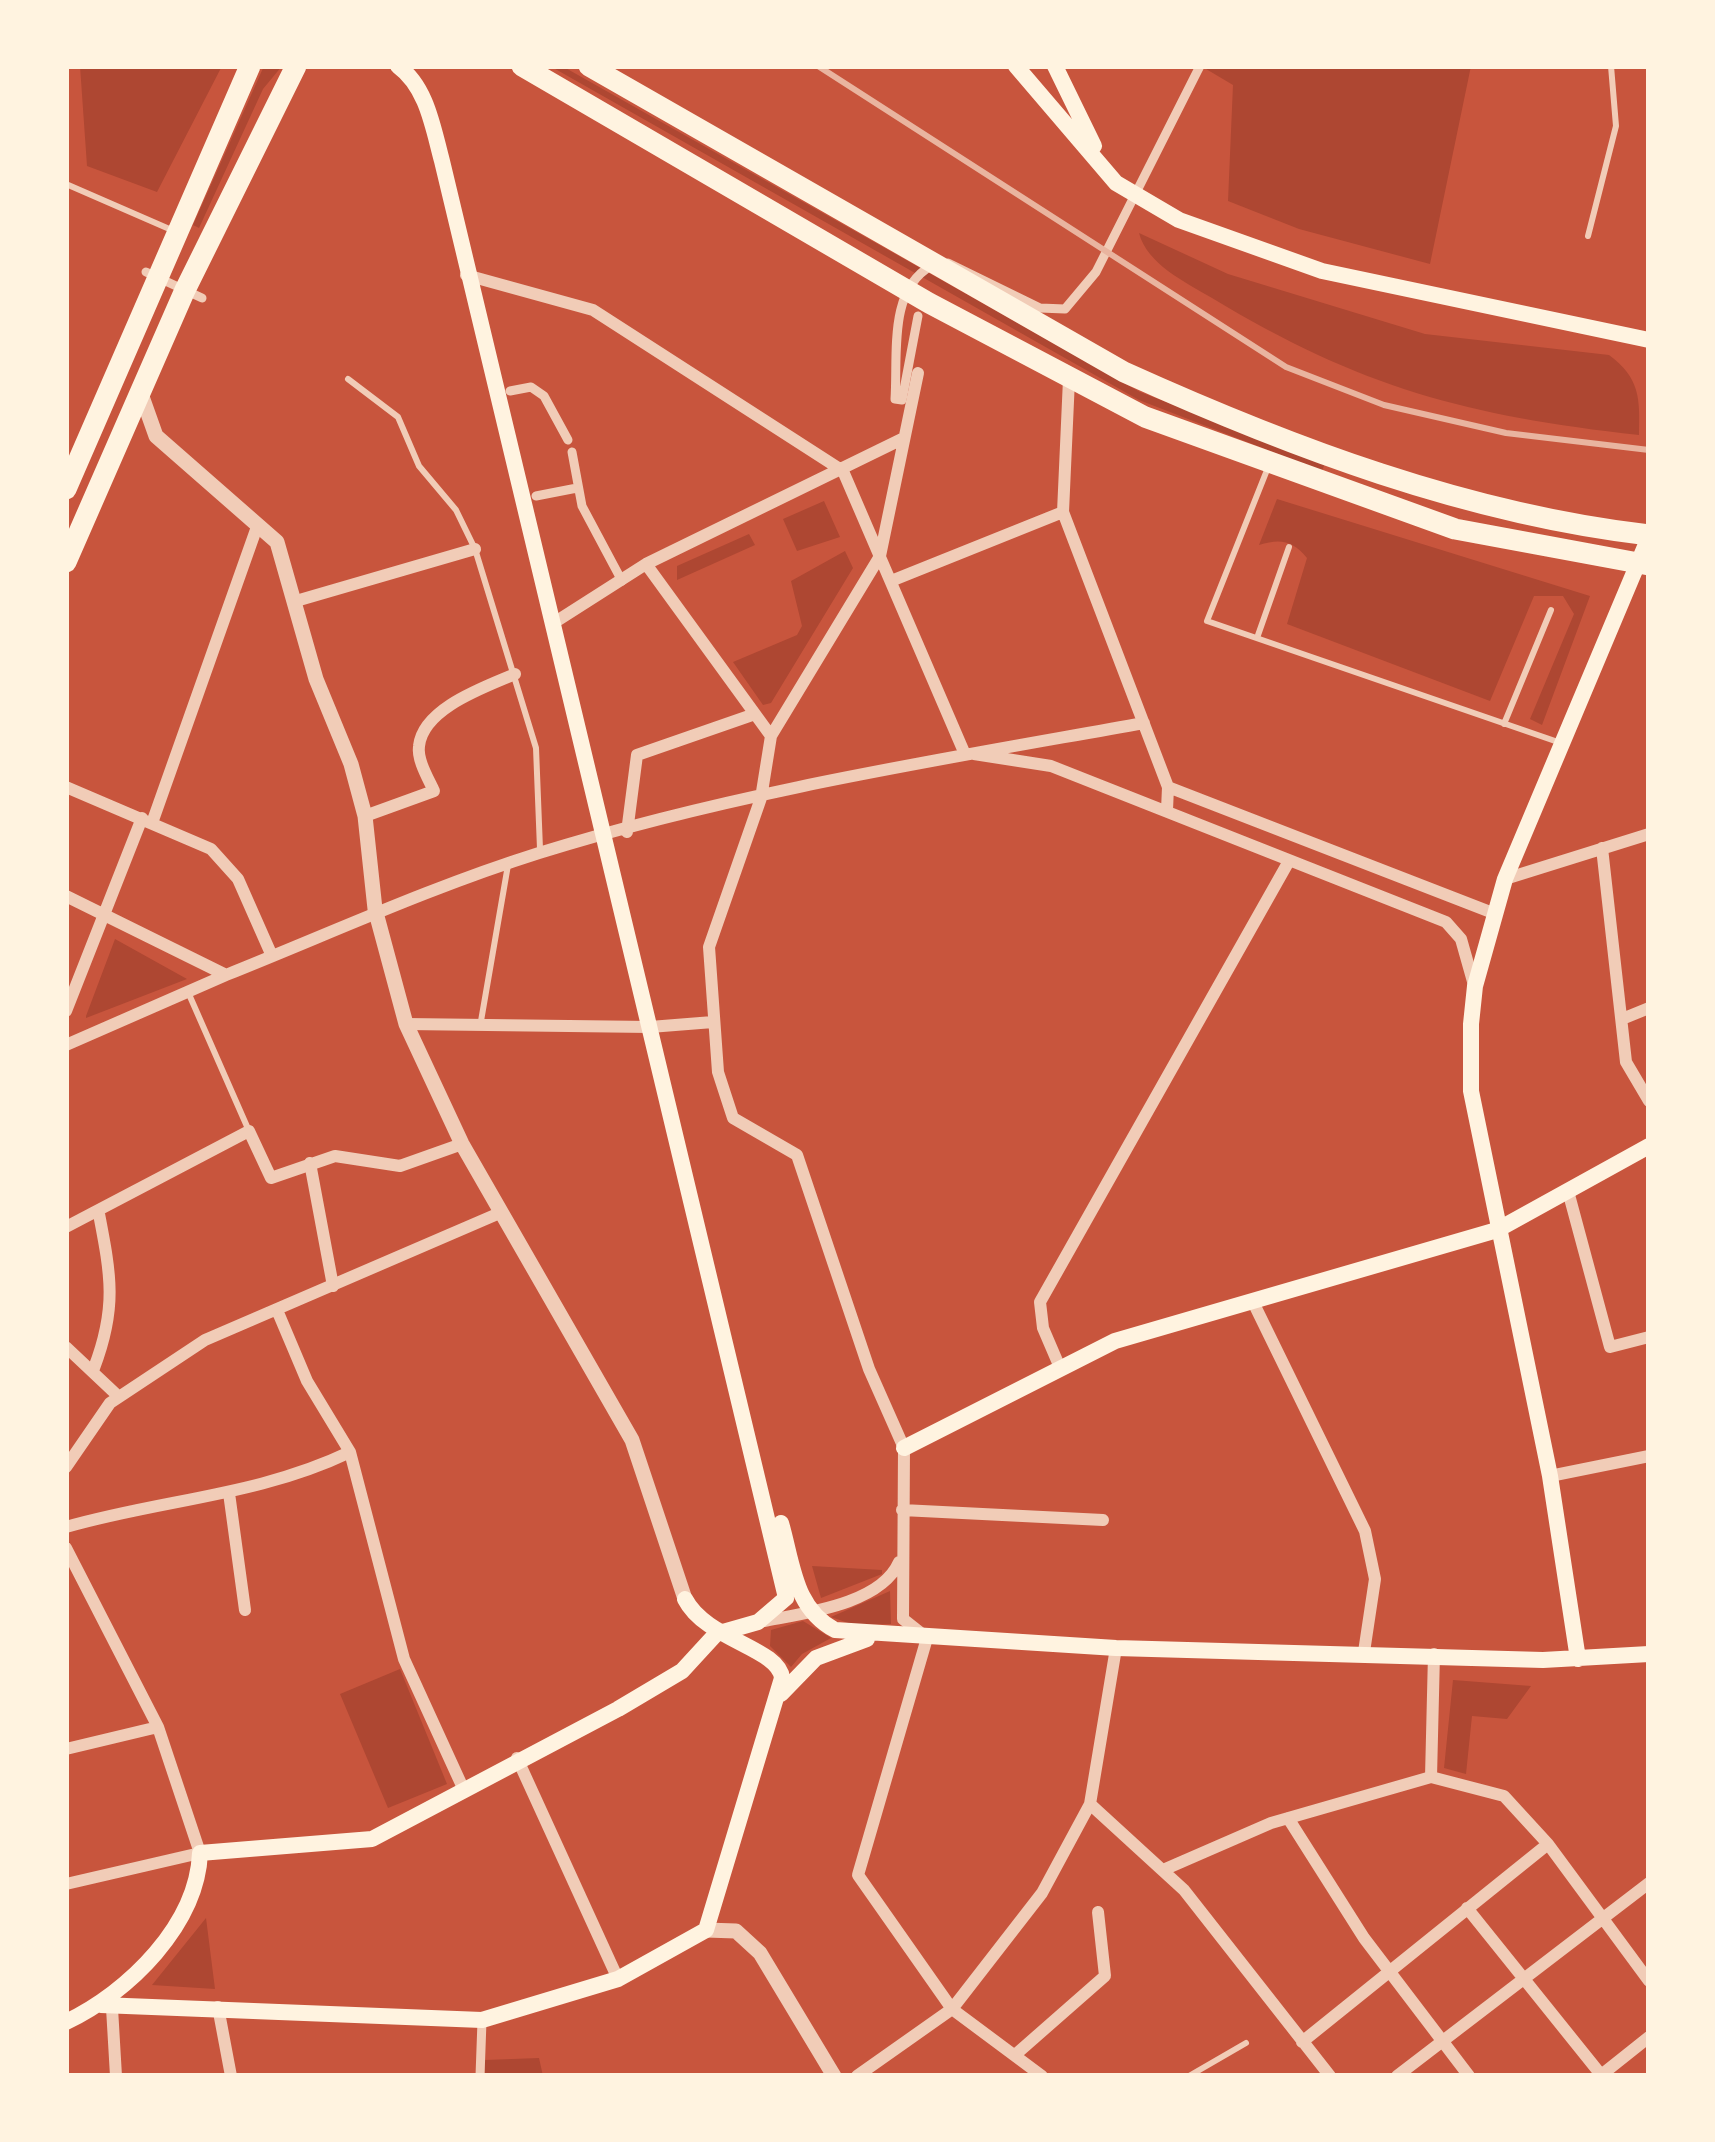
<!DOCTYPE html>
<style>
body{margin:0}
#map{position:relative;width:1715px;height:2142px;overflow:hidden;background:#c8553d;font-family:Rubik,sans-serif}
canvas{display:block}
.frame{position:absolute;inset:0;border:69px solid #fff3e0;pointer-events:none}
</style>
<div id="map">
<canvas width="1715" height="2142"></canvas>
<div class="frame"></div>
</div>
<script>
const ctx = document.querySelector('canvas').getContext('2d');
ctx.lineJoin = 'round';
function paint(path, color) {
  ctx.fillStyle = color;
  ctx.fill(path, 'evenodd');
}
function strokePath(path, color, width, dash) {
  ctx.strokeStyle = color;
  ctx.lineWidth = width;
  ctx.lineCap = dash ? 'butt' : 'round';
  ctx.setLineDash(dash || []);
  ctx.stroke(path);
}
const green = new Path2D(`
 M80,66H222L157,192L87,166Z
 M264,66H282L263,89L199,228L193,225Z
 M550,66H562L1140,392L1325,463L1322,471L1139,400Z
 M1201,66H1471L1430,264L1299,229L1228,201L1233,85Z
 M1139,233L1228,274L1425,334L1609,355C1640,378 1640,398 1639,435C1468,416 1361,388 1212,298C1185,282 1147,264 1139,233Z
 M1277,499L1590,596L1542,725L1530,719L1574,614L1563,596H1534L1490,701L1287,624L1307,558C1293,541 1281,538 1259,545Z
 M824,501L840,537L797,551L783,519Z
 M749,534L755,545L677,580V566Z
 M845,551L853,568L771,703L763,705L733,662L797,635L802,626L791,581Z
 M115,939L187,979L86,1018V1016Z
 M812,1566L882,1570V1574L821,1598Z
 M890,1591L891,1624L854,1625L831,1617Z
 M803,1621L831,1638L802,1654L791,1667L770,1646L771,1630Z
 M400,1669L447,1784L388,1808L340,1694Z
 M1453,1680L1531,1686L1507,1719L1472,1716L1466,1774L1444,1768Z
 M206,1918L215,1989L152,1985Z
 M539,2058L543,2076H485V2060Z`);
const service = new Path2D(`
 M66,184L174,231
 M1588,236L1616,126L1611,66
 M348,379L398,417L419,466L456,510L475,549L536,748L540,849
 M1269,465L1207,621L1558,742
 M1257,638L1289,547
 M1504,724L1551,610
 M188,992L249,1131
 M481,1021L508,865
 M1189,2076L1246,2043`);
const pedestrian = new Path2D(`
 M948,263L1040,308L1065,309L1096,272L1200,66
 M146,272L202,298
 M918,316L902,400L895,399C898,355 888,290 931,266
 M510,391L531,387L544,396L568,440
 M572,452L582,506L622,581
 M536,496L577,488
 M480,2076L482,2021`);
const minor = new Path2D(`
 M466,275L593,310L843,471L964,752
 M918,373L880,556L771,736L761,798L709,947L718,1072L733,1118L797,1155L869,1369L904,1448L903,1619L927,1638L858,1875L952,2009L1042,2076
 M1069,379L1063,512L1168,787L1167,810
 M646,564L771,736
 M891,581L1063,512
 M296,601L475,549
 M552,624L646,564L902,439
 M974,754L1051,766L1446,922L1461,939L1474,985
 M66,787L211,849L238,879L272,956
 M1168,787L1493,913
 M365,816L434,791C428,778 417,760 419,746C423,708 485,687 515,674
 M152,823L258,524
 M627,832L637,755L755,714
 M1602,848L1626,1062L1649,1101
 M1505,879L1649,834
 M66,896L226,975C331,933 431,887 539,853C734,792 944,759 1144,723
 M66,1011L142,818
 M1622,1019L1649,1008
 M406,1024L650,1027L713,1022
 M66,1045L226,975
 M310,1163L333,1286
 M1568,1191L1610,1347L1649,1337
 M66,1227L249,1131L271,1178L335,1156L400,1166L462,1144
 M1254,1304L1365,1531L1375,1579L1364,1652
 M277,1310L307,1381L350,1452L404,1659L463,1788
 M66,1347L118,1396
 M94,1368C117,1308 111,1276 99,1214
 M1061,1370L1043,1328L1040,1302L1289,861
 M66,1467L110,1403L205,1340L502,1212
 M1550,1476L1649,1456
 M229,1493L245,1610
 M902,1510L1103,1520
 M66,1527C164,1499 258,1496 350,1452
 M66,1548L158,1727L200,1853L66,1884
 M764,1621C805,1613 881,1604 899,1562
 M66,1749L158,1727
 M517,1758L618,1979
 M1431,1777L1434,1654
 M1090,1804L1184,1890L1330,2076
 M1288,1818L1364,1938L1469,2076
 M1163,1870L1271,1823L1431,1777L1504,1796L1548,1844L1649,1981
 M1467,1908L1602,2076
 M218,2007L231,2076
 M112,2008L116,2076
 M1302,2042L1548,1844
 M1015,2055L1105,1976L1098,1912
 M857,2076L952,2009L1042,1893L1090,1804L1116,1648
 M1397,2076L1649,1883
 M1600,2076L1649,2037`);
const tertiary = new Path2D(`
 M140,391L156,436L277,542L316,679L351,764L365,816L375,909L406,1024L462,1144L632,1440L685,1599
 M706,1930L736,1931L760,1953L834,2076`);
const secondary = new Path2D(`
 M1016,66L1116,183L1179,220L1322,271L1649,340
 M1055,66L1094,146
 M904,1448L1115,1341L1497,1230L1649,1146
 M781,1523C793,1564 794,1608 835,1630L1116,1648L1543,1660L1649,1654
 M1578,1659L1550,1476L1471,1091V1024L1475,986L1505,879L1649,537
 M781,1694L816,1658L867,1639
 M101,2005L482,2020L618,1979L706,1930L782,1678C779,1648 706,1640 685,1599
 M66,2022C129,1992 197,1925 200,1853L372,1839L618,1709L682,1671L716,1634L758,1622L786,1598L442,161C433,128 427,87 398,66`);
const trunk = new Path2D(`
 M522,66L929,303L1145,417L1455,529L1649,565
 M589,66L1124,372C1290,447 1467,514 1649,535
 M66,489L250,66
 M66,562L185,290L296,66`);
const rail = new Path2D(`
 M818,66L1286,367L1384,405L1506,433L1649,450`);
paint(green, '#ae4732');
strokePath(service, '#f1ccb7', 6);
strokePath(pedestrian, '#f1ccb7', 9);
strokePath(minor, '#f1ccb7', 12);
strokePath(tertiary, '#f1ccb7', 15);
strokePath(secondary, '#fff3e0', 16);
strokePath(trunk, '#fff3e0', 21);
strokePath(rail, '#e9b49f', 6);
</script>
